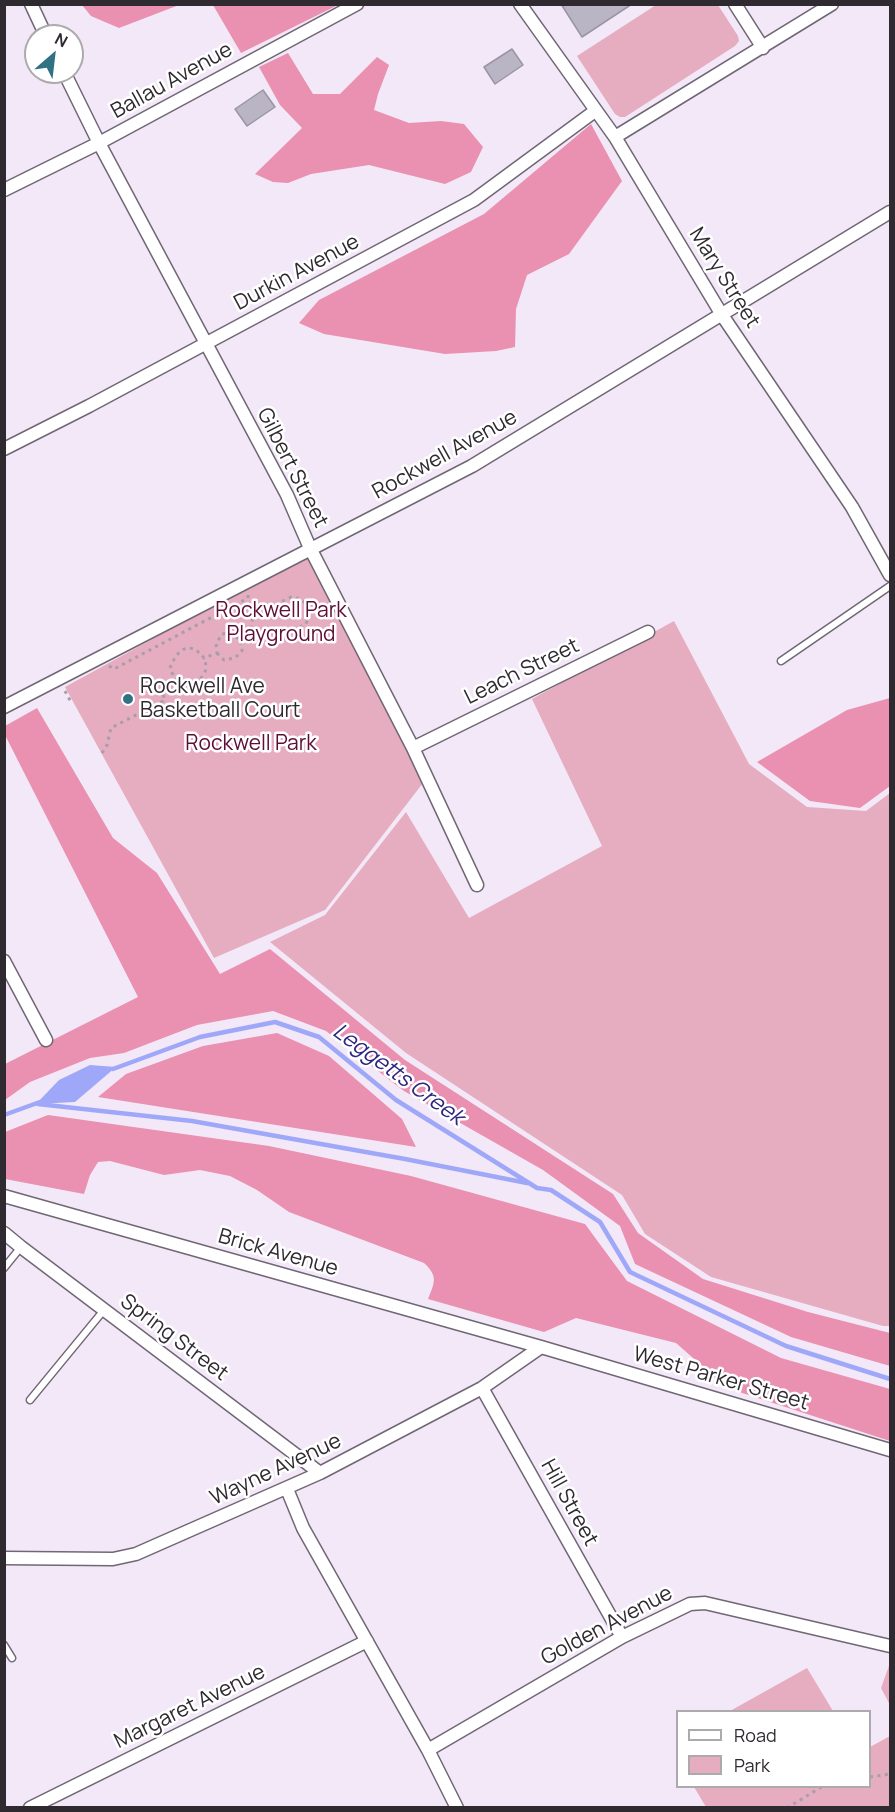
<!DOCTYPE html>
<style>
body{margin:0}
#map{position:relative;width:895px;height:1812px;overflow:hidden;background:#f3e8f7;font-family:Manrope,sans-serif}
canvas{display:block}
.frame{position:absolute;inset:0;border:6px solid #2f2a30;pointer-events:none}
.legend{position:absolute;left:676px;top:1710px;width:195px;height:78px;box-sizing:border-box;background:#fff;border:2px solid #acaaac;margin:0;padding:8px 10px;list-style:none;font-size:18px;color:#2f2a30}
.legend li{display:flex;align-items:center;gap:12px;height:30px}
.legend b{width:30px;border:2px solid #acaaac}
.north{position:absolute;left:24px;top:24px;width:60px;height:60px;box-sizing:border-box;background:#fff;border:2px solid #acaaac;border-radius:50%;rotate:28deg;font-size:16px;font-weight:700;line-height:24px;text-align:center;color:#2f2a30}
.north::after{content:'';display:block;margin:auto;width:21px;height:27px;background:#307284;clip-path:polygon(50% 0,100% 100%,50% 72%,0 100%)}
</style>
<div id="map">
<canvas width="895" height="1812"></canvas>
<div class="frame"></div>
<ul class="legend">
<li><b style="height:8px;background:#fff"></b>Road</li>
<li><b style="height:16px;background:#e6acbf"></b>Park</li>
</ul>
<div class="north">N</div>
</div>
<script>
const ctx = document.querySelector('canvas').getContext('2d');
ctx.lineJoin = 'round';
function paint(path, color) {
  ctx.fillStyle = color;
  ctx.fill(path, 'evenodd');
}
function strokePath(path, color, width, dash) {
  ctx.strokeStyle = color;
  ctx.lineWidth = width;
  ctx.lineCap = dash ? 'butt' : 'round';
  ctx.setLineDash(dash || []);
  ctx.stroke(path);
}
function drawText(font, color, halo, rows, align = 'center') {
  ctx.font = font + ' Manrope,sans-serif';
  ctx.lineWidth = 5;
  ctx.setLineDash([]);
  ctx.textBaseline = 'middle';
  ctx.strokeStyle = halo;
  ctx.fillStyle = color;
  for (const [text, x, y, turn = 0] of rows) {
    ctx.save();
    ctx.translate(x, y);
    ctx.rotate((+turn || 0) * Math.PI / 180);
    ctx.textAlign = isNaN(turn) ? turn : align;
    if (halo) ctx.strokeText(text, 0, 0);
    ctx.fillText(text, 0, 0);
    ctx.restore();
  }
}
const green = new Path2D(`
 M656,5H718L738,36L739,41L735,46L625,117H620L615,114L577,56Z
 M309,553L423,783L325,910L214,958L65,687Z
 M674,621L749,764L807,807L866,811L890,793V1326H883L711,1277L645,1234L622,1195L406,1053L270,942L325,915L406,812L469,918L602,846L532,699Z
 M890,1663V1705L881,1688Z
 M807,1668L833,1711H730Z
 M890,1736V1807H706L694,1787L870,1786V1747Z`);
const forest = new Path2D(`
 M82,5H179L119,28L91,16Z
 M213,5H338L241,53Z
 M288,53L313,94H340L377,57L389,65L378,94L374,110L409,123L441,121L464,124L483,147L471,172L445,184L369,165L311,174L288,183L273,182L255,174L302,128L280,105L259,67Z
 M591,124L622,181L569,254L527,275L516,309L515,347L496,351L445,354L324,334L299,323L319,300L484,214Z
 M890,698V786L860,808L810,801L757,762L847,710Z
 M37,708L113,838L157,873L220,974L270,949L405,1060L613,1194L638,1233L703,1279L808,1312L890,1333V1366L791,1337L635,1264L620,1226L543,1170L404,1091L326,1031L273,1011L197,1025L124,1053L90,1058L30,1082L5,1100V1064L138,997L5,735V726Z
 M277,1033L329,1056L402,1119L416,1147L98,1097L126,1074L203,1046Z
 M48,1115L269,1146L411,1176L585,1224L627,1281L781,1358L890,1389V1441L727,1388L676,1343L576,1318L544,1332L428,1299C435,1282 438,1276 424,1263L289,1212L257,1190L230,1176L200,1170L164,1175L110,1161L98,1162L90,1175L84,1194L5,1179V1132Z`);
const water = new Path2D(`
 M90,1065L116,1067L75,1102L36,1104L59,1080Z`);
const stream = new Path2D(`
 M113,1069L200,1037L275,1022L319,1037L396,1100L537,1188L551,1190L600,1222L630,1272L786,1346L890,1379
 M38,1104L192,1121L405,1159L527,1183
 M4,1115L40,1102`);
const building = new Path2D(`
 M561,4H632L582,37Z
 M512,49L523,65L495,84L484,67Z
 M263,90L275,107L247,126L235,109Z`);
const path = new Path2D(`
 M308,606L319,600
 M217,653L224,660L235,658L242,651L241,640
 M109,666L114,669L248,598V595
 M187,685C201,681 210,673 204,658
 M65,691L71,702
 M102,753L107,745L111,728L163,701L162,697L187,685L174,677L170,668C177,650 189,639 204,658L217,653L216,644L222,634L230,633L241,640L250,635L251,623L255,615L291,597L301,599L308,606L309,613L306,624L267,644L250,635
 M870,1777L890,1774
 M787,1808L823,1786`);
const service = new Path2D(`
 M781,661L890,586
 M4,1268L21,1247
 M30,1400L104,1310
 M4,1645L12,1658`);
const minor = new Path2D(`
 M31,4L46,36
 M520,4L615,137L722,315L852,507L890,575
 M735,4L763,48
 M64,72L99,143L287,495L310,548L413,748L477,885
 M615,137L832,4
 M4,190L99,143L357,4
 M4,449L89,406L474,200L595,111
 M4,707L472,466L890,212
 M413,748L648,632
 M4,961L46,1040
 M4,1196L541,1347L890,1450
 M4,1233L21,1247L320,1473
 M482,1388L622,1637
 M287,1489L303,1528L428,1750L457,1808
 M4,1558L113,1559L136,1554L320,1473L482,1388L541,1347
 M428,1750L622,1637L690,1604L705,1603L890,1646
 M30,1808L367,1641`);
const markers = [
 [128,699,6,"#307284"]
];
const streetNames = [
 ["Ballau Avenue",172,81,-29],
 ["Durkin Avenue",297,273,-28],
 ["Mary Street",724,278,58],
 ["Rockwell Avenue",445,455,-29],
 ["Gilbert Street",292,468,63],
 ["Leach Street",522,672,-26],
 ["Brick Avenue",278,1253,16],
 ["Spring Street",174,1338,37],
 ["West Parker Street",721,1379,16],
 ["Wayne Avenue",276,1470,-25],
 ["Hill Street",569,1503,61],
 ["Golden Avenue",607,1626,-28],
 ["Margaret Avenue",190,1707,-26]
];
const parkNames = [
 ["Rockwell Park",281,611],
 ["Playground",281,635],
 ["Rockwell Park",251,744]
];
const poiNames = [
 ["Rockwell Ave",140,687],
 ["Basketball Court",140,711]
];
const waterNames = [
 ["Leggetts Creek",398,1075,36]
];
paint(green, '#e6acbf');
paint(forest, '#ea90b0');
paint(water, '#9fa8f8');
strokePath(stream, '#9fa8f8', 4.5);
paint(building, '#bab5c5');
strokePath(building, '#9a95a5', 1.5);
strokePath(service, '#706774', 9);
strokePath(minor, '#706774', 15);
strokePath(path, '#a79eaa', 3, [3, 4.5]);
strokePath(service, '#fff', 6);
strokePath(minor, '#fff', 12);
for (const [x, y, r, color] of markers) {
  const dot = new Path2D();
  dot.arc(x, y, r, 0, 2 * Math.PI);
  ctx.fillStyle = color;
  ctx.fill(dot);
  strokePath(dot, '#fff', 2);
}
drawText('21px', '#2f2a30', '#fff', streetNames);
drawText('21px', '#5e0e34', '#fff', parkNames);
drawText('21px', '#2f2a30', '#fff', poiNames, 'left');
drawText('italic 22px', '#2d2781', '#fff', waterNames);
</script>
